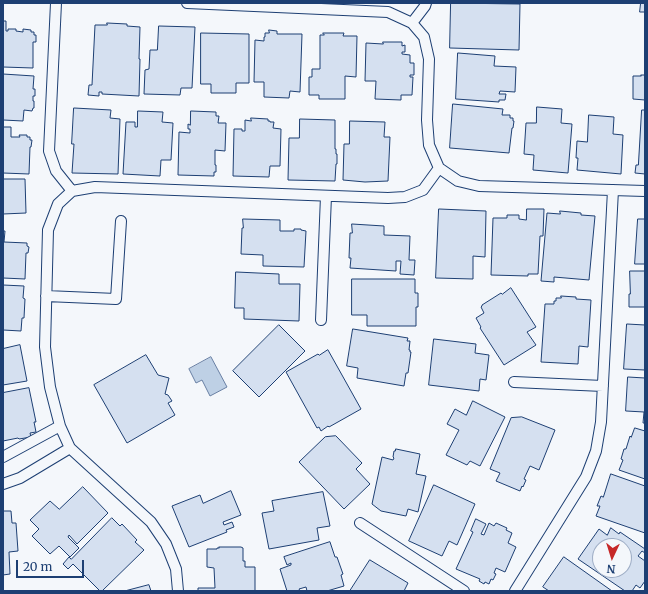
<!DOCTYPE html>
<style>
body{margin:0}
#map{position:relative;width:648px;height:594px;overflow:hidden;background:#f4f7fb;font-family:Merriweather,serif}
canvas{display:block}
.frame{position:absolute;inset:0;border:4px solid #1d3f73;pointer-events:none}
.north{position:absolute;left:592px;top:538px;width:40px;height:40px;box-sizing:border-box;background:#f4f7fb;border:1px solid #9eadc5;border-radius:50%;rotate:184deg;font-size:11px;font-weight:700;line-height:16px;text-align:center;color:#1d3f73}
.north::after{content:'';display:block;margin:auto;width:14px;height:18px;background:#c62828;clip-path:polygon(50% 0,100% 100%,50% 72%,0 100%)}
.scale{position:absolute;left:16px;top:560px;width:68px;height:18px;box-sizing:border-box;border:2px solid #1d3f73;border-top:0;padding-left:5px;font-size:12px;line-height:14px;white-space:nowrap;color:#1d3f73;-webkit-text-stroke:3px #f4f7fb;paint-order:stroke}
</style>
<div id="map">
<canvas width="648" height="594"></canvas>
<div class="frame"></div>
<div class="north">N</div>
<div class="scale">20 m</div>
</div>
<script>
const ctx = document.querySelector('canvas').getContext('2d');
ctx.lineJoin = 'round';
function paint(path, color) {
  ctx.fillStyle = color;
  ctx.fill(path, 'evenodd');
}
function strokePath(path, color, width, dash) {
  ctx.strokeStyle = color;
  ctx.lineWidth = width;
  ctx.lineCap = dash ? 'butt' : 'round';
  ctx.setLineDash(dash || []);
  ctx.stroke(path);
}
const water = new Path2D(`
 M211,357L227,387L210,396L202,380L196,383L189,369Z`);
const building = new Path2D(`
 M451,3L520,4L519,50L450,48Z
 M641,3H645V12H640Z
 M3,21H6V31H8V29H16V31L23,32V29L31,30V32H34V35H36V42H33V68L3,67Z
 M107,23L127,24V26L140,27L139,59H140L139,96L102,94V92H99V96L88,95L89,85H92L95,25H107Z
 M159,26L195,27L192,88H181L180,95L144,94L145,70L149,69L150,50H157Z
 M269,30L277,31V34H302L300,92L290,91L289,98L264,97V82H254L255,40L264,41V37H265V33H269Z
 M201,33L249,34V83H236V93H211V84H201Z
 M323,33H344L343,36H357L356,77L345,76V99H319V95H309V77H312V69H320V35H324Z
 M383,42H402V46L405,45V52H402V54L410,55V63H414V75H410V77H413L412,95H401V100L375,99L376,81H365L366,43L383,44Z
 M458,53L495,56L494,66L516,67L515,92L500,91L499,94H506L505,100H499V102L456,99Z
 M3,74L34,76L33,89H35V96H33V101H34V108H33L32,111L24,110L23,121L3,120Z
 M641,75H645V100L633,99V76H641Z
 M453,104L503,109L502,115H510V118H513V121H514L513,128H512L509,153L450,148Z
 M537,107L562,109L561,123L572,124L568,173L533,170L534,155L524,154L526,123H536Z
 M74,108L111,110L110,118L120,119L118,174L72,173L74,144H72Z
 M642,110H645V174L635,173L636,165H638Z
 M138,111L163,112L162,122L173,123L171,160H161L160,176L123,174L126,122H135V127H137Z
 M191,111L216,112V116H219L218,123H226L225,151L215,150V165H216V172H214V176L178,175L179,132L190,133V129H188V124L190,125Z
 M589,115L614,117L613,134L623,135L621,174L577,170L578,158H576L577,141L587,142Z
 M251,118L268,119V121H270V122H274L273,128L281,129L280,166H270L269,177L233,176L234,129H242V131H245V120L251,121Z
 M300,119L335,120V149H336V154H337V164H336L335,181L288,180L289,138H299Z
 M350,121L385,122L384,137H390L388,181L365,182L343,180L344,144H349Z
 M3,127H11V137H20L19,135H27V137H30V140H32L31,147H30L29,174L3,173Z
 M3,179H25L26,213L3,214Z
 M439,209L486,211L485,257L473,256V279L436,278Z
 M527,209H544L543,236H540L538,274H528V276L491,275L493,218H507V215H519V219L526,220Z
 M560,211L581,213V215L595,216L589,280L554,277V282L541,281L547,213L560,214Z
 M243,219L280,220V231H294V229H301V230L306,231L304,267L263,266V255L241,254L242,228H243Z
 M638,219H645V264H635Z
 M352,224L384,226V235L410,236L409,260H415L414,275L400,274L401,261H396V271L350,268L351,258H349L350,233H352Z
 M3,231H5L4,242L27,243V246L29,247L28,253H26L25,279L3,278Z
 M630,271H645V307H629V294H630Z
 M236,272L279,274V284H300L299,321L244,319V308H235Z
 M352,279H415V293H418V307H416V326H367V315H352Z
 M3,285L24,286L23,298L25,299L24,318H22L21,331L3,330Z
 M511,288L536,327L527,332L536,345L504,365L480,328L481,327L476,318L484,313L481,307L482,306V305L501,293L502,294Z
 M561,296L576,297V299L591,300L588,347L579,346L578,364L541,362L545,304H554V301H556V298H561Z
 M627,324L645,325V370L624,369Z
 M279,325L305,351L259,397L233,371Z
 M353,329L408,338L407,341H410L409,350H410V352H411L408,373H406L404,386L357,378L358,368L347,366Z
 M434,339L476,344L475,353L489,355L486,380L480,379L479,391L429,385Z
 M20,345L27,381L3,385V349Z
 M328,350L361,409L329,427L328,426L321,431L319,427L317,428L286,372L318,354L319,355Z
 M146,355L158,375L169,378L165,394L168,395L172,401L168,403L175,415L127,443L94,385Z
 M628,377L645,378V423H643L644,412L626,411Z
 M29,388L36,422H34L36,432L30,433L31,437L19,439L18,438L3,441V393Z
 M473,401L505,417L480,466L470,461L467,465L446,455L459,430L447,424L455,409L466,415Z
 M522,417L555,430L539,470L530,466L524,479L526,480L523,487L522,486L520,491L496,481L500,473L490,469L511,418Z
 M635,428L645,431V479L619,470L623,460L621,459L624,449H626L630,436L631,437Z
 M336,436L362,463L356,469L370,484L344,509L299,462L325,437Z
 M396,449L420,454L416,474L426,476L418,512L408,509L406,516L381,511L372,504L382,457L393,460L394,458L393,457L394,451H395Z
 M611,474L645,486V533L596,516L600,506H597L601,496L603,497Z
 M434,485L475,504L457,545L449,541L442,556L409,541Z
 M83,487L108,513L77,544L69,535L68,537L79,548L70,557L59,546L50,554L32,536L39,529L30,520L50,501L59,509Z
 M231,491L241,515L223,522L224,525L232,522L234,527L226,530L227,532L189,547L172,506L200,495L203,503Z
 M323,492L330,526L317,528L319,540L269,549L262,513L274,511L272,501Z
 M3,511H11L12,523H16L18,551L9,552L10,574L3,575Z
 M112,518L120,526L122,524L137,540L135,542L144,550L102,591H100L73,564L68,569L63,564L69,557L71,559Z
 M476,519L486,524L481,534L484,535L489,523L494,526L496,523L507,528L506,530L512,533L508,543L516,547L505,572L496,568L494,573L496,574L493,580L491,579L489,584L485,582L484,584L479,581L480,579L456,569L473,532L471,531Z
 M611,528L619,534L620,532L645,549V553L642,551L638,556L645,561V581L640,588L636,585L632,591H625L578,559L599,529L607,535ZM600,546H624V570H600Z
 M330,542L335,557H337L343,574L341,575L344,586L327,591H307L306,587L299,589L300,591H287L280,569L291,565V563L287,565L284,557Z
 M219,547H241L243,548V561H245V567H255V591H198V588H215L214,568L207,567V549H217V548H219Z
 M564,557L612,591H549L543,587Z
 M370,560L408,583L404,591H350Z
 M149,585L151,591H125Z`);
const lane = new Path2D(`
 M56,3L49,151L56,171L72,191
 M187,3L388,12L412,23L424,37L429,59L427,120L429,145L439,168L458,181L479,186L645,191
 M412,23L425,6L426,3
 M46,296L116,299L121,221
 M321,320L326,196
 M514,382L603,386
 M3,457L60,426
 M3,484L20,478L70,448
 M360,523L464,591
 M178,591L176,569L166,544L151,522L70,448L60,426L50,387L45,347L48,230L58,204L72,191L95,187L388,198L405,197L423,190L439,168
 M515,591L586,477L596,451L601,422L613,190`);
paint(water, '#bed0e5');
strokePath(water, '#687fa3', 1);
paint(building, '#d5e0f0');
strokePath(building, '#1d3f73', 1);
strokePath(lane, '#1d3f73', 12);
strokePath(lane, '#f4f7fb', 10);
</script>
